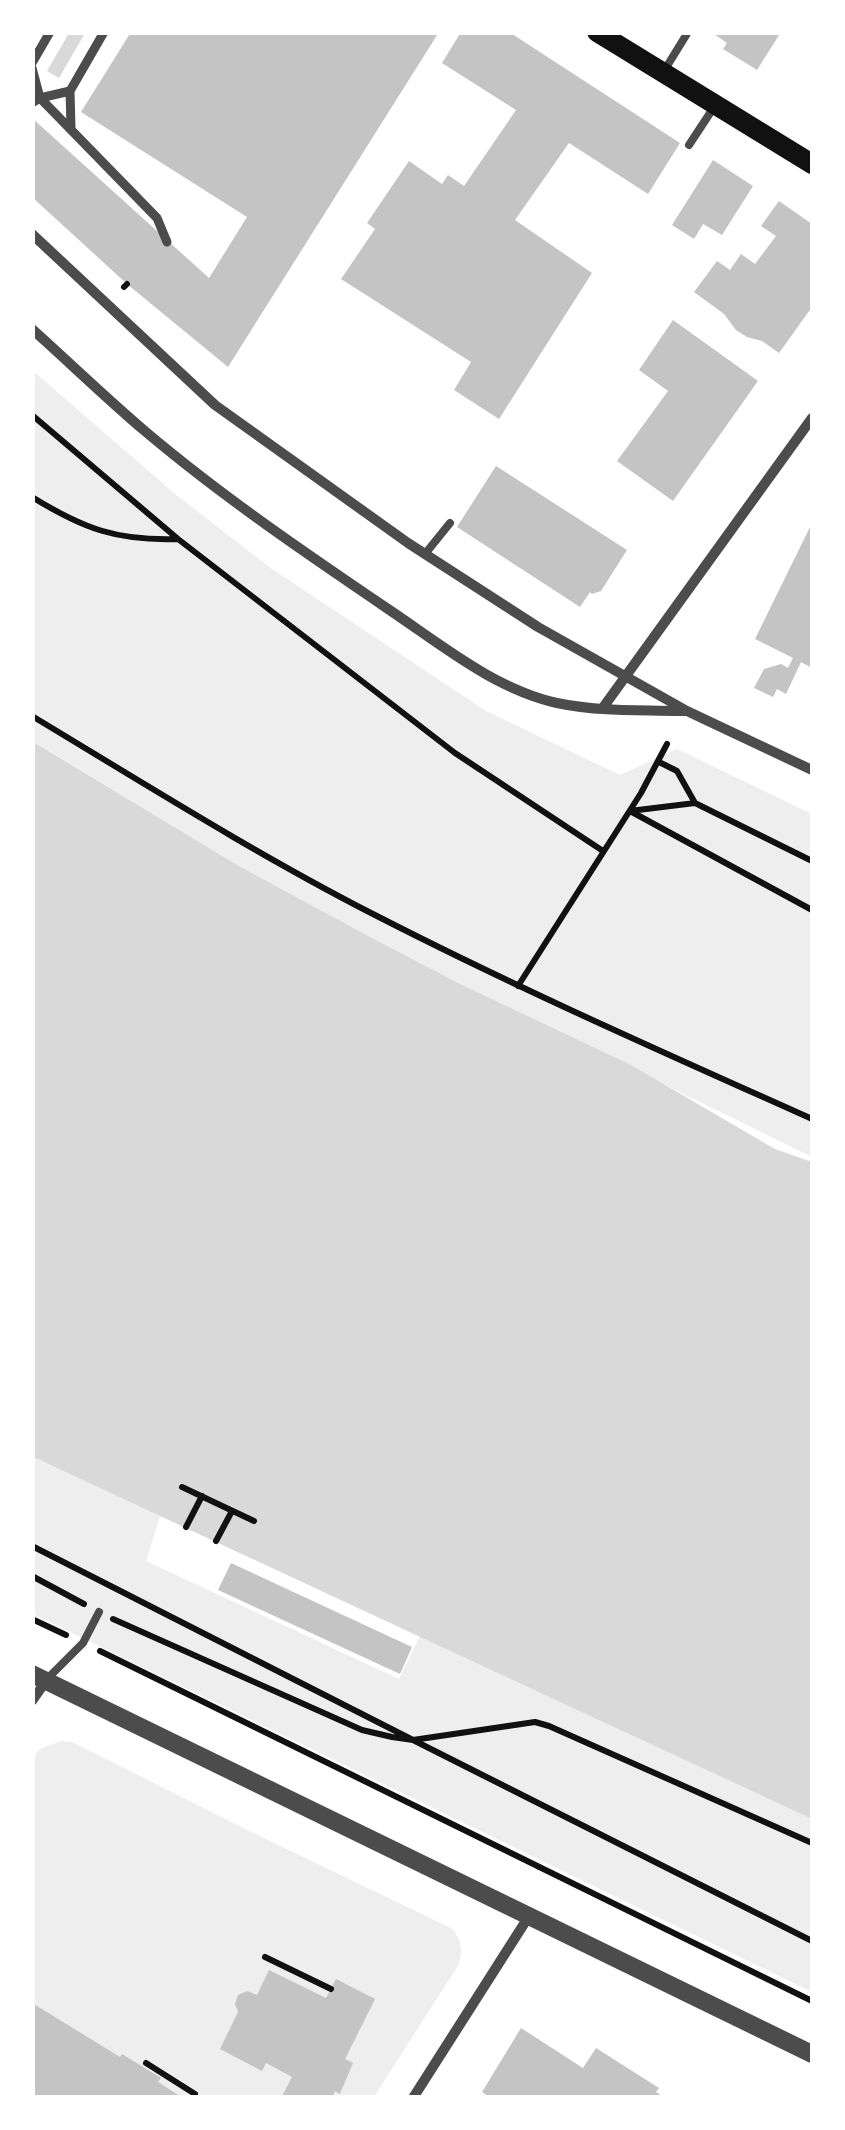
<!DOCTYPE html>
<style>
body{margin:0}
#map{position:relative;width:845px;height:2130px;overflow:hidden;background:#fff;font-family:"Asap Condensed",sans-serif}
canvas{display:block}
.frame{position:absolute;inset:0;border:35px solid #fff;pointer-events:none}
</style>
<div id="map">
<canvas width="845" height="2130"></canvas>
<div class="frame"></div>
</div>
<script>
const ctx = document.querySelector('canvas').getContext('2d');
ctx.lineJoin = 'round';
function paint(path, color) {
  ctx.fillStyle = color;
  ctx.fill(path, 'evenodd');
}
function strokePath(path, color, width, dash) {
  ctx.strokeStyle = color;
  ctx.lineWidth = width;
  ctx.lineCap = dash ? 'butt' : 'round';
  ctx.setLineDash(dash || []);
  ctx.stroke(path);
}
const green = new Path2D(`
 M32,370L175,494L272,569L486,711L620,775L677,749L812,814V1157L462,985L359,931L239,866L33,741Z
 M32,1457L160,1516L146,1561L399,1679L420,1636L812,1819V1992L33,1614Z
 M61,1741L72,1742L245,1829L451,1928C462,1940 463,1949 459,1964L374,2097H33L32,1759L40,1749Z`);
const water = new Path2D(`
 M69,33H85L59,78L47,71Z
 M32,741L239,866L359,931L462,985L631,1065L775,1149L812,1162V1819L33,1457Z`);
const building = new Path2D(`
 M131,32H439L228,367L127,284L32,197V118L209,278L247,217L81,112Z
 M461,32H509L680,143L648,194L569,143L515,220L592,273L499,419L454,390L471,362L341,279L375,229L367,223L409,161L442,184L448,175L464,186L516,110L442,63Z
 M711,32H781L757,70L723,49L727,43Z
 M713,160L753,186L722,235L703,224L694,239L672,225Z
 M779,201L812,224V307L779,353L762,341L747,337L736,330L724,314L694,292L717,261L730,270L741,254L755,264L776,236L761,226Z
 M673,320L758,381L673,501L617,461L668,391L639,370Z
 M496,466L627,550L601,591L592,594L590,592L580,607L457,527Z
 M812,523V668L801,662L786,694L777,689L773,697L754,688L764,669L781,664L788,668L793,658L755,639Z
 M231,1563L412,1647L400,1674L218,1590Z
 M269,1970L326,1998L336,1979L375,1999L345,2059L353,2063L340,2094L335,2091L332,2098H281L292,2077L266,2063L262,2071L220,2049L238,2012L235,2004L238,1995L247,1991L257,1995Z
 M32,2003L120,2057L122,2054L161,2078L158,2082L183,2098H39L32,2094Z
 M521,2028L583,2068L596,2048L659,2088L656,2092L665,2098H491L482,2092Z`);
const path = new Path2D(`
 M124,287L127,284
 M32,415L178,539
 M32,497C84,529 117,541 178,539L455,753L603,851
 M32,716C145,784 256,854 373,914C517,988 665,1053 812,1119
 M659,762L677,771L695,803L812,861
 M695,803L630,811L812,910
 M518,986L641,793L667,744
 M182,1487L254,1521
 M186,1527L202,1496
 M216,1541L232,1511
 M32,1546L413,1740L535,1722L549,1726L812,1843
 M32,1576L84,1604
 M32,1619L66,1635
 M113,1619L362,1730L392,1737L413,1740L812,1941
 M100,1651L812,2001
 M265,1957L331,1989
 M146,2063L195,2094`);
const service = new Path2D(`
 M664,71L688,32
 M689,145L714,107
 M425,554L450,523
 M47,1679L83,1643L99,1612`);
const pedestrian = new Path2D(`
 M32,63L50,32
 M32,68L40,98L157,218L167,242
 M70,91L71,128
 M32,103L40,98L70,91L104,32`);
const minor = new Path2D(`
 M32,234L215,405L408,543L538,627L687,711L812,770
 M32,329C70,363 107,399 146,432C223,497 307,554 391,611C443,646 495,689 557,703C599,712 643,710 686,711
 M602,709L812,418
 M32,1701L46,1681
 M413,2098L529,1916`);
const tertiary = new Path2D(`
 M32,1674L812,2054`);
const secondary = new Path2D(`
 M597,32L812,164`);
paint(green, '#eee');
paint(water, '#d9d9d9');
paint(building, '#c4c4c4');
strokePath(path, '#111', 6);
strokePath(service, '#4c4c4c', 8);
strokePath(pedestrian, '#4c4c4c', 9);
strokePath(minor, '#4c4c4c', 10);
strokePath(tertiary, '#4c4c4c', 18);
strokePath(secondary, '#111', 20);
</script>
